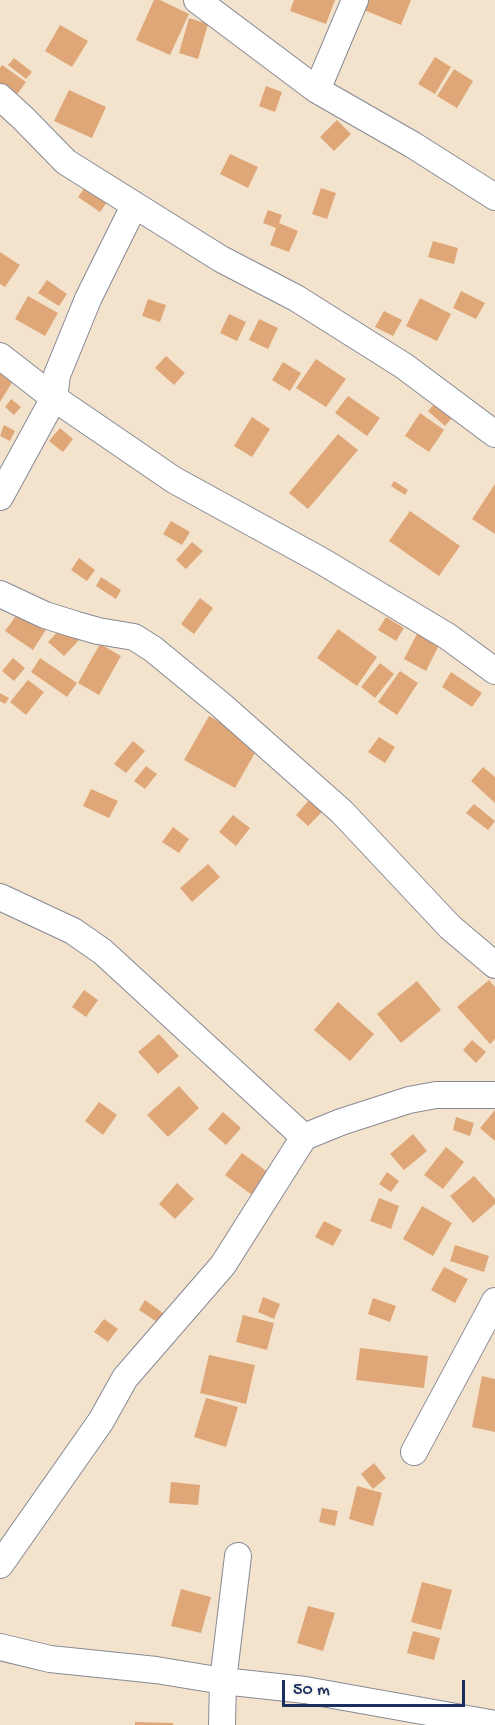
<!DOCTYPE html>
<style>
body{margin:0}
#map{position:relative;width:495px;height:1725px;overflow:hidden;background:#f3e3cc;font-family:"Gochi Hand",sans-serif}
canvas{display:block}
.scale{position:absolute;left:282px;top:1680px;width:183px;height:27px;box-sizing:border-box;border:3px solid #1b2f5e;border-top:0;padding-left:8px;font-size:18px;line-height:21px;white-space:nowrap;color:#1b2f5e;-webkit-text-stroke:4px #f6f6f2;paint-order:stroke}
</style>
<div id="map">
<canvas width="495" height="1725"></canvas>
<div class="scale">50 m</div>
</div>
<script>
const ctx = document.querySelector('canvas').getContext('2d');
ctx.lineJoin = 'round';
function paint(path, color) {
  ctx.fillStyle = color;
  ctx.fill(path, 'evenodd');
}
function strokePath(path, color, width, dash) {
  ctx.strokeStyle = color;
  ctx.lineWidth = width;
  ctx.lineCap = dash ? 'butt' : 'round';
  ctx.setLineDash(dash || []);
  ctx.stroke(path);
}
const building = new Path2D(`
 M154,0H160L189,14L170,55L136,40Z
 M294,0H335L326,24L290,11Z
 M368,0H411L401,25L364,10Z
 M189,18L208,24L198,59L179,53Z
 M60,25L88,41L72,67L45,51Z
 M435,57L451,67L435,94L418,84Z
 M14,58L32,72L26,79L8,65Z
 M2,65L26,82L16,96L0,84V68Z
 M454,69L473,81L457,108L437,96Z
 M266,86L282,92L275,112L259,106Z
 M69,90L106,107L92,138L54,121Z
 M337,120L351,134L334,151L320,137Z
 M230,154L258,167L248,188L220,174Z
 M90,180L112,195L100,212L78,197Z
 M321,188L336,193L327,219L312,214Z
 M268,210L282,215L279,223L298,231L289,252L270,245L276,228L263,223Z
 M433,241L458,248L454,264L428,257Z
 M0,252L20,265L5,287L0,284Z
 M47,280L67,294L59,306L38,293Z
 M461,291L485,303L476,319L453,308Z
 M28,296L58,313L45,336L15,319Z
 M420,298L451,314L437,341L406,326Z
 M148,299L166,305L160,322L142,316Z
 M384,311L402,320L393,336L375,327Z
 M229,314L246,322L237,341L220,333Z
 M259,319L278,328L268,349L249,340Z
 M166,356L185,373L174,385L155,368Z
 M316,359L346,379L326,407L296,388Z
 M283,362L301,373L290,391L272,380Z
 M0,367L16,376L0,402Z
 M348,396L380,418L367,436L335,413Z
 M11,399L21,407L14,415L5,407Z
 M438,400L455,414L445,426L428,411Z
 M420,413L444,430L429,452L405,436Z
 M252,417L270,429L252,457L234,446Z
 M4,425L15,431L10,441L0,436Z
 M60,428L73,439L63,452L49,441Z
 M338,434L358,450L308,509L289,493Z
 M394,481L408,490L405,495L391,486Z
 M495,484V534L472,519Z
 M410,511L460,546L439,576L389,541Z
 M171,521L190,532L182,545L163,534Z
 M192,542L203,551L186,569L176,560Z
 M79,558L95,570L87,581L71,570Z
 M101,577L121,590L116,599L96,586Z
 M200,598L213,608L194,634L181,624Z
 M20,610L47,628L33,650L5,631Z
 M386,617L404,628L396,641L378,630Z
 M64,625L80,639L64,656L48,642Z
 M338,629L377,657L357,686L317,658Z
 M419,630L441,641L426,671L404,659Z
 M100,644L121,656L99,695L78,683Z
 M13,658L25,668L14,681L2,671Z
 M40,658L77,683L67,697L31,672Z
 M380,663L394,674L375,698L361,687Z
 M400,671L418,683L397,715L378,702Z
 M451,672L482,693L472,707L442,687Z
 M28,680L44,692L26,715L10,702Z
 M0,693L9,698L5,704L0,701Z
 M209,716L260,744L235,788L184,760Z
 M379,737L395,747L385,763L368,752Z
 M133,741L145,751L126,773L114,764Z
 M146,766L157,774L145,789L134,781Z
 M483,767L495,777V803L471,781Z
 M91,789L118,801L109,818L83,806Z
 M309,800L322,812L308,826L296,815Z
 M474,804L495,821L488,830L466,813Z
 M233,815L250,828L236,846L219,832Z
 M173,827L189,839L179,853L162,842Z
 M208,864L220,877L192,902L180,888Z
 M489,980L495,987V1039L490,1044L457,1007Z
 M417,981L441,1010L401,1043L377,1014Z
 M84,990L98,1000L86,1017L72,1007Z
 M338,1002L374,1034L350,1061L314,1030Z
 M159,1034L179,1056L158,1074L138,1052Z
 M472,1040L486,1052L476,1063L463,1050Z
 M179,1086L199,1108L168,1137L147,1115Z
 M99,1102L117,1115L103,1135L85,1121Z
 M495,1110V1141L480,1128Z
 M223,1112L241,1128L226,1145L208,1129Z
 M456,1117L474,1123L470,1136L453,1130Z
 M413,1134L427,1151L404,1170L390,1154Z
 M446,1147L464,1162L443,1189L424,1175Z
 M242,1153L269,1173L252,1195L225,1175Z
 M387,1172L399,1181L391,1192L379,1184Z
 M474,1176L495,1199V1204L473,1223L450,1196Z
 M177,1183L194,1199L175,1219L159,1204Z
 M379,1198L399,1206L391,1229L370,1221Z
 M422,1206L452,1223L433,1256L403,1239Z
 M324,1221L342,1230L333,1246L315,1237Z
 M455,1245L489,1256L484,1272L450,1261Z
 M444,1267L468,1279L455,1303L431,1290Z
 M263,1297L280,1304L274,1319L258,1312Z
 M373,1298L396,1306L390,1322L368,1314Z
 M145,1300L163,1313L157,1322L139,1310Z
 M243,1315L274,1323L267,1350L236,1342Z
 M104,1319L118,1329L108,1342L94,1332Z
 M360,1348L428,1356L424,1388L356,1380Z
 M209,1355L255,1365L246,1404L200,1393Z
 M482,1376L495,1379V1432L472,1427Z
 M206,1398L238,1407L226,1447L194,1437Z
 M374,1463L386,1478L373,1489L361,1474Z
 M171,1482L200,1485L198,1505L169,1503Z
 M357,1486L382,1493L373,1526L349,1519Z
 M322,1508L338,1511L335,1526L319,1522Z
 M422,1582L452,1590L441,1630L411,1622Z
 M181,1589L211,1597L201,1633L171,1626Z
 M308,1606L335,1613L323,1651L297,1643Z
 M413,1631L440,1638L434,1660L407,1653Z
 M135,1722L173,1723V1725H135Z`);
const minor = new Path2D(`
 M197,0L317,90L413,145L495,197
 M317,90L355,0
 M0,97L23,118L66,162L221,259L296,298L404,366L495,434
 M0,356L54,398L174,480L320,560L447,636L495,671
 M0,497L54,398L57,375L88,299L134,206
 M0,594L45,615L77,625L98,631L134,637L153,649L221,705L342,812L450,927L495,965
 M0,897L73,931L103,952L304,1137
 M414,1452L495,1301
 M0,1565L101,1421L125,1378L223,1265L304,1137L341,1122L409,1100L436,1095H495
 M0,1647L50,1659L156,1670L223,1681L305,1690L495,1724
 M222,1725L223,1681L238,1556`);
paint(building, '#dfa778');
strokePath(minor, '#878995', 28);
strokePath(minor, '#fff', 26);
</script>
